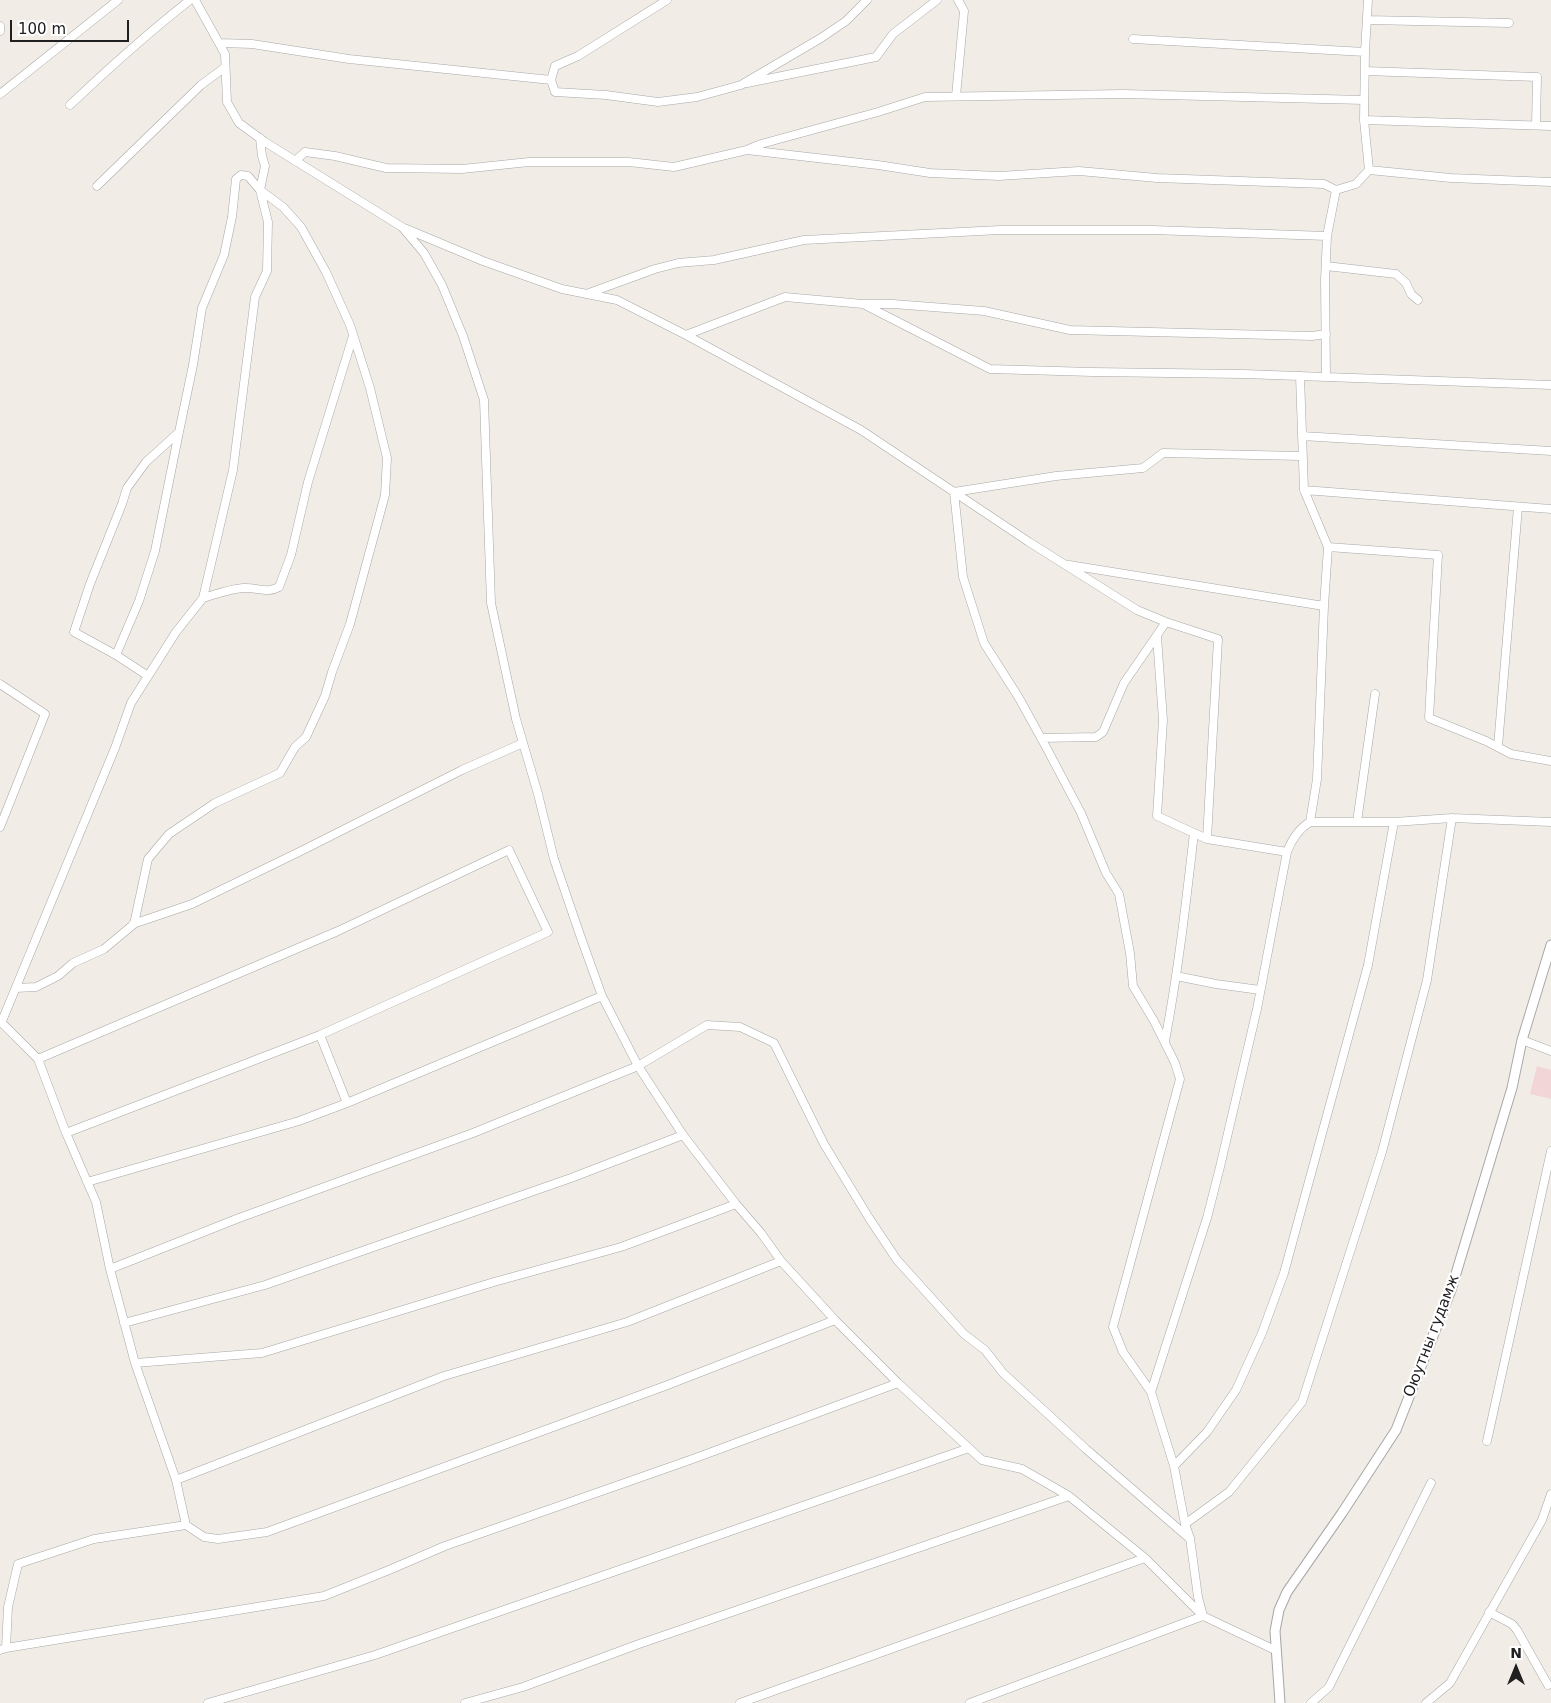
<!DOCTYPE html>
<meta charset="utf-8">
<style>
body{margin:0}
#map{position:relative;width:1551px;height:1703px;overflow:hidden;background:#f1ede6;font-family:"DejaVu Sans",sans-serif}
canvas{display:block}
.north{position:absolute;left:1491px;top:1643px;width:50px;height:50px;-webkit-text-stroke:4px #fff;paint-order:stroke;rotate:0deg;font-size:14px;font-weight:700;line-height:20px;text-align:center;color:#202020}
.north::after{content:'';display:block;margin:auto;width:18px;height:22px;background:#202020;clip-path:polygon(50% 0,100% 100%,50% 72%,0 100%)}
.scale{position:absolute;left:10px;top:20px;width:119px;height:22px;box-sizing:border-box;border:2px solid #202020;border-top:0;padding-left:6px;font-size:15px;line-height:18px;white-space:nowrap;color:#202020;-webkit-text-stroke:4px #fff;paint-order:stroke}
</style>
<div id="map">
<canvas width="1551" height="1703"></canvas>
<div class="north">N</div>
<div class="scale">100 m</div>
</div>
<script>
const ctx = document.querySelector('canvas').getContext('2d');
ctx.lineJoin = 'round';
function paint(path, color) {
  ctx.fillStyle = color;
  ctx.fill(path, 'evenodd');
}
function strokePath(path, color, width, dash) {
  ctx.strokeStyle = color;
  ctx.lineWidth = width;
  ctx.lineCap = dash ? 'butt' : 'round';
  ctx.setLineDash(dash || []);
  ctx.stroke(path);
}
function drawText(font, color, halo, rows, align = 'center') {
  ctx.font = font + ' "DejaVu Sans",sans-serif';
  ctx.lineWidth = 4.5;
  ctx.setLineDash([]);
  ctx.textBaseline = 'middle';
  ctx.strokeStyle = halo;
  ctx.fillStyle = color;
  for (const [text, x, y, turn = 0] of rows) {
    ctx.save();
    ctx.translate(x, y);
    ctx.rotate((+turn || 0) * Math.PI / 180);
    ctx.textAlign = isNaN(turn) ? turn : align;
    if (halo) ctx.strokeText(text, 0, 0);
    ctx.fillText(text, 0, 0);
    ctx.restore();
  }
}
const commercial = new Path2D(`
 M1537,1066L1551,1070V1099L1530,1094Z`);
const minor = new Path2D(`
 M195,0L225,54L227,102L239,123L265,142L402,227L424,253L442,285L463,336L484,400L491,603L516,719L538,794L554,859L580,935L602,996L638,1066L683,1135L736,1204L761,1233L781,1261L835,1320L898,1383L982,1460L1022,1469L1069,1496L1145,1558L1203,1616L970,1703
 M1368,0L1365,52L1364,120L1369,170
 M1367,20L1509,23
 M0,26V31
 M1133,39L1365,52
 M220,43L252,44L349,59L551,80L555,92L606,95L658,102L697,97L741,85L821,38L846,21L867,0
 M1365,71L1537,77L1536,125
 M551,80L555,66L578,56L667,0
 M747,83L876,57L893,34L937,0
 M0,94L118,0
 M956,96L964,11L958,0
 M70,105C109,68 148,33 190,0
 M1364,120L1551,126
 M749,149L761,144L878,112L925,97L1123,94L1364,100
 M295,161L305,152L335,156L386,168L462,169L529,162H629L674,167L747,150L878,165L930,173L999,176L1079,171L1157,178L1324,184L1336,190L1356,184L1369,170
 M1369,170L1451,178L1551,182
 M97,186L201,85L224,68
 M1336,190L1327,236L1325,280L1326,377L1551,385
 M404,228L483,261L562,289L617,300L686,335L785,297L863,304L990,369L1092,372L1244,374L1326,377
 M1326,266L1396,274L1406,283L1411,294L1418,300
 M589,293L655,269L678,263L714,260L804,240L1000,230H1152L1327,236
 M865,304H893L984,311L1070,330L1312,336L1326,334
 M686,335L861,430L1029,542L1137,610L1166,622L1218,639L1207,839
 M1300,376L1304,490
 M1302,436L1551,451
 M1328,547L1438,555L1429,718L1486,741L1511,754L1551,761
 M1069,565L1324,606
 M203,598C217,594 229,589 243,588C257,587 267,594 279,587L291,555L308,482L353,336
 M1157,637L1163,720L1157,816L1207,839L1287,852
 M116,655L139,601L155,551L179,432L146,462L127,488L122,504L90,584L74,632L116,655L148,676
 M0,684L45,714L0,827
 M1041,738L1096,737L1103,732L1124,683L1166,622
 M1498,746L1518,507
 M1310,822H1394L1452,818L1551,822
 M1357,822L1375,694
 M133,924L192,904L301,851L462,770L523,743
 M1176,976L1216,984L1260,990
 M16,988L36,987L58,976L73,963L104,949L134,924L148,859L169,834L215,803L280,773L295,747L306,737L325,696L332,672L350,624L385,495L387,458L370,388L350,325L326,272L301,227L283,207L260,190L265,166L262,156L260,138
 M0,1021L38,1059L66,1133L96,1202L110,1269L135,1363L176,1480L186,1525L94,1539L18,1564L8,1607L6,1648L0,1650
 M2,1021L115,748L131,703L176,632L203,598L233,470L255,297L267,271L268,222L260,190L248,176L241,175L236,179L232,217L224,255L202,308L193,365L179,432
 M320,1035L347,1103
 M1522,1040L1551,1051
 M1165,1041C1178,973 1186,903 1194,833
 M38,1059L338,931L509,850L548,932L320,1035L66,1133
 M87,1182L299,1121L347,1103L602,996
 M110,1269L239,1218L473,1133L638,1066L707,1025L740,1027L774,1043L824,1144L869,1218L897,1260L964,1334L985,1350L1003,1373L1086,1449L1189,1538
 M124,1323L265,1285L571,1178L683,1135
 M135,1363L262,1353L494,1282L621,1247L736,1204
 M1151,1392L1123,1352L1113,1327L1180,1079L1175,1063L1154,1021L1133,986L1130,953L1119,894L1106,873L1081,813L1046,747L1019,698L984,643L963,577L954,492L1056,476L1143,468L1163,453L1301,456
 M1487,1441L1551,1151
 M1174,1466L1207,1432L1236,1390L1262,1333L1284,1273L1368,965L1394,822
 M176,1480L444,1376L627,1322L781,1261
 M1185,1524L1229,1492L1302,1402L1382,1152L1427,980L1452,818
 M186,1525L204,1537L218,1539L267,1532L665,1386L835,1320
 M1489,1612L1512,1624L1517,1630L1548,1685
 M6,1648L324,1596L389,1570L445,1546L690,1460L898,1383
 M1275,1650L1203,1616L1198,1597L1190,1538L1185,1524L1174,1466L1151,1392L1207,1218L1220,1167L1257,1009L1287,852C1292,839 1298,829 1310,822L1317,779L1324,606L1328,547L1304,490L1551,509
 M208,1703L375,1655L969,1448
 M465,1703L523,1687L639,1644L1069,1496
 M740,1703L1145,1558
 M1311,1703L1329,1687L1431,1483
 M1426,1703L1450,1683L1542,1520L1551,1494`);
const tertiary = new Path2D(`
 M1280,1703L1275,1631L1279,1610L1287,1592L1342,1513L1396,1430L1451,1290L1512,1088L1522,1040L1551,945`);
const streetNames = [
 ["Оюутны гудамж",1432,1336,-69]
];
paint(commercial, '#f2d5d6');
strokePath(minor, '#a7a7a7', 9);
strokePath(tertiary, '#a7a7a7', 11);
strokePath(minor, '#fff', 8);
strokePath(tertiary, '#fff', 9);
drawText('15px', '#202020', '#fff', streetNames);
</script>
